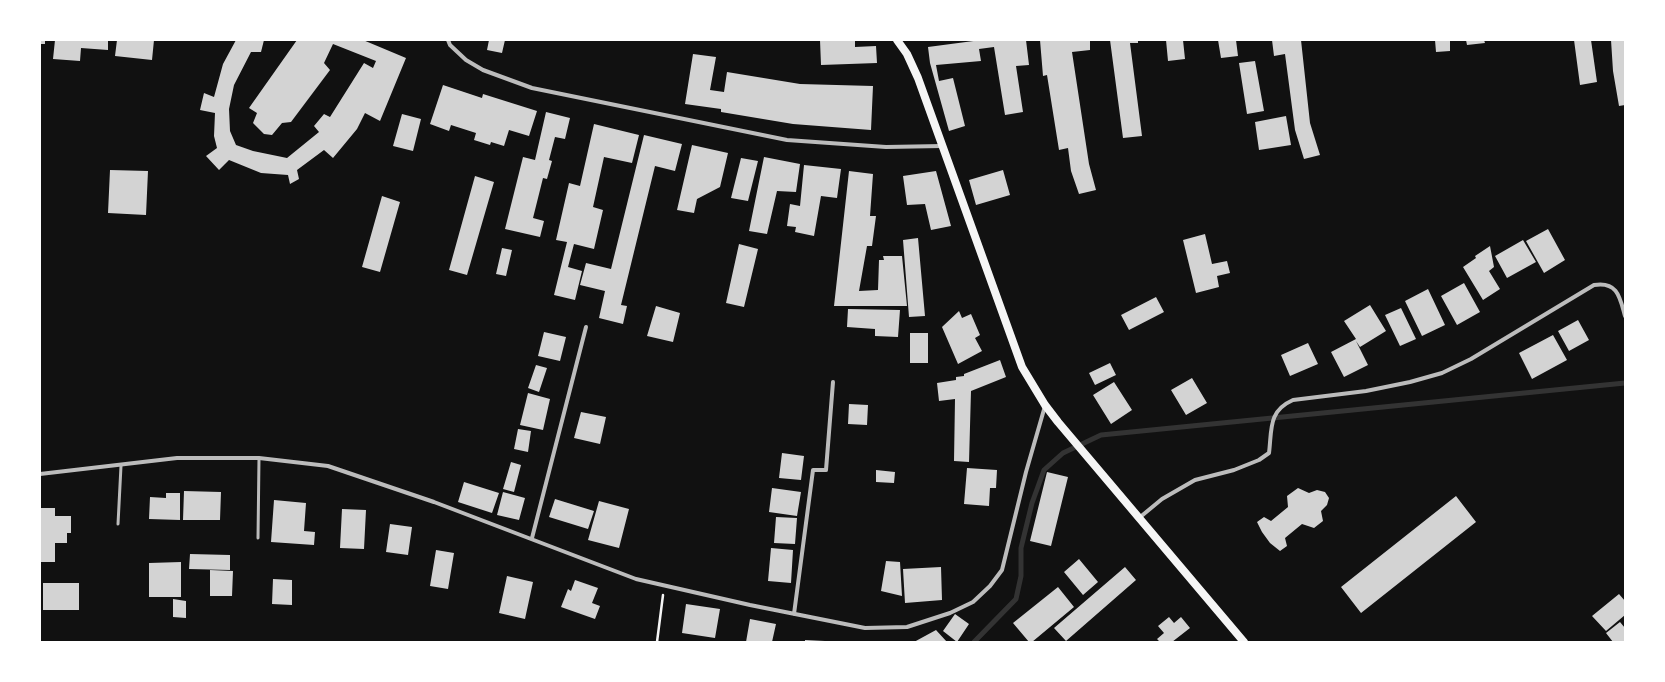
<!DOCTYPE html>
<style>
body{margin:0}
#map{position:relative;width:1665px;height:682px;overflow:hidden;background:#111;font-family:Signika,sans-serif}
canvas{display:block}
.frame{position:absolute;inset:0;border:41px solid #fff;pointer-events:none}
</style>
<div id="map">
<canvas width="1665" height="682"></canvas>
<div class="frame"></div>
</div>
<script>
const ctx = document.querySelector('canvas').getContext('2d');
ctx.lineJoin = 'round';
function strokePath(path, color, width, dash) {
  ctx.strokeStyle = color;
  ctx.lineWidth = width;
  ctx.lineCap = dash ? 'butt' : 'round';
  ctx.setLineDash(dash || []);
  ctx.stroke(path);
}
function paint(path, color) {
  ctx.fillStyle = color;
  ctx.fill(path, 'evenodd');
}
const stream = new Path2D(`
 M974,642L1016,599L1021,576V548L1032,503L1044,470L1063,453L1101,435L1625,383`);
const building = new Path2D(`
 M40,40H45V44H40Z
 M55,40H108V50L81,48L80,61L53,59Z
 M117,40H154L152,60L115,56Z
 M236,40H264L261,52H251L234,85L229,109L230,131L236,145L253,151L287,158L319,132L314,126L324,114L330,117L364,63L373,68L376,61L333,44L324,63L330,70L291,122L282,123L272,135L264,134L253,123L257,113L249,108L297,40H363L406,58L380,121L365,113L357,129L333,158L324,150L297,170L299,179L290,184L288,175L261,173L229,160L219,170L206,156L217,148L214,136L215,113L200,110L204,93L214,97L223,64Z
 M489,40H505L502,53L487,50Z
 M820,40H855V47L876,46L877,63L821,65Z
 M981,40H1026L1029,65L1016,66L1023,112L1005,115L994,47L979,49L981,61L936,65L939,81L953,78L965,126L949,131L930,63L928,47Z
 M1040,40H1090V50L1072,52L1089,164L1096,190L1079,194L1071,171L1068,148L1059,150L1047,75L1043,76Z
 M1110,40H1138V43H1130L1142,136L1123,138Z
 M1166,40H1183L1185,59L1168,61Z
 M1218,40H1236L1238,56L1221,58Z
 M1272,40H1301L1310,123L1320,155L1304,159L1295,130L1285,54L1274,56Z
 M1435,40H1450V51L1436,52Z
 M1466,40H1484L1485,43L1467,45Z
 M1574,40H1591L1597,82L1580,85Z
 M1611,40H1625V105L1619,106L1613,71Z
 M693,54L716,57L710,90L724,92L727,72L800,84L873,86L871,130L793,124L721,112V109L685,104Z
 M1255,61L1264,111L1247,114L1239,63Z
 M443,85L482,98L483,94L537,111L529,136L509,130L504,146L491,142L490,145L474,140L476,133L451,125L449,131L430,124Z
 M546,112L570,118L565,139L555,137L549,160L552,161L547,179L543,178L533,218L544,221L540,237L505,229L523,157L535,160Z
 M402,114L421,119L413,151L393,146Z
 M1286,116L1291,145L1259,150L1255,122Z
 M594,124L639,135L632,163L604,157L593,207L603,210L594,249L574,244L568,267L582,271L575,300L554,295L567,242L556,240L569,183L580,186Z
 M644,135L682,144L675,171L655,166L621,305L627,306L623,324L599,318L605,291L580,285L586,263L611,269Z
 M692,145L728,153L720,187L697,199L694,213L677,210Z
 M764,157L800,164L796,192L777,191L767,234L749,231Z
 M741,158L758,161L748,201L731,198Z
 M804,165L841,169L837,198L821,196L814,236L795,232L796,227L787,226L790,204L800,206Z
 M110,170L148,171L146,215L108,213Z
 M1003,170L1010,195L976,205L969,180Z
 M849,171L873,174L870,216H876L872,246H867L859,291L878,290L879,260H884L883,256H902L907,306H834Z
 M936,171L951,226L931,230L925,204L907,205L903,176Z
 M475,176L494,182L467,275L449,270Z
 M382,196L400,202L380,272L362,267Z
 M1548,229L1565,260L1544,273L1526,241Z
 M1205,234L1212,264L1227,261L1230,273L1217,276L1219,287L1196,293L1183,240Z
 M918,238L925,316L909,317L903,240Z
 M1523,240L1536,262L1507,278L1495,256Z
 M739,244L758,249L744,307L726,303Z
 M1490,246L1494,267L1489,271L1500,289L1483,300L1463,267L1476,258L1475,256Z
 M502,248L512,250L506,276L496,274Z
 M1464,283L1480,312L1457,325L1441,296Z
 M1428,289L1445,325L1422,336L1405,301Z
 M1156,297L1164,312L1129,330L1121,315Z
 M1370,305L1386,331L1360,347L1356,341L1368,365L1344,377L1331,352L1356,339L1344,321Z
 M656,306L680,313L673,342L647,336Z
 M1401,308L1416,339L1400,346L1385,315Z
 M848,309L900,310L898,337L875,336V329L847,327Z
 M959,311L962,318L971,314L980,335L975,338L982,351L958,364L942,327Z
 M1578,320L1589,340L1569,351L1558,331Z
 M544,332L566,337L560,361L538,356Z
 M910,333H928V363H910Z
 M1553,335L1567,360L1532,379L1519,353Z
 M1308,343L1318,364L1290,376L1281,355Z
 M1000,360L1006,377L971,391L969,462L954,461L955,399L939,401L937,383L956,380V377L964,376V374Z
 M1110,363L1116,375L1095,385L1089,373Z
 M536,365L547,368L539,392L528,388Z
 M1192,378L1207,403L1186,415L1171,390Z
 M1114,382L1132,410L1111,424L1093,395Z
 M528,393L550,399L543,430L520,425Z
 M849,404L868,405L867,425L848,424Z
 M581,412L606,417L600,444L574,438Z
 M518,429L531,431L528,452L514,449Z
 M782,453L804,456L801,480L779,478Z
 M511,462L521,465L514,492L503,489Z
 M967,468L997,470L996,488H990L989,506L964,504Z
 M876,470L895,472L894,483L876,482Z
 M1047,472L1068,477L1051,546L1030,541Z
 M464,482L499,493L492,513L458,502Z
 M772,488L801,492L797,516L769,512Z
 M1298,488L1309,493L1317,490L1325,492L1329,498L1327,505L1321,511L1323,521L1314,528L1302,524L1285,538L1287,546L1280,551L1270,543L1262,532L1257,522L1264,517L1271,521L1288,507L1287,496Z
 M184,491L221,492L220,520H183Z
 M503,492L525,498L519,520L497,515Z
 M166,493H180V520L149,519L150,497L166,498Z
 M1456,496L1476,522L1361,613L1341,587Z
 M555,499L594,511L588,529L549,517Z
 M274,500L306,503L304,531L315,532L314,545L271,542Z
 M599,501L629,509L619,548L588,540Z
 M41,508H55V516H71V533H67V543H55V562H41Z
 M342,509L366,510L364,549L340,548Z
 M776,517L797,518L795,544L774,543Z
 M390,524L412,527L408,555L386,552Z
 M771,548L793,550L791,583L768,581Z
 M436,550L454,553L448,589L430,586Z
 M190,554L230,555V570L189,569Z
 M1079,559L1098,582L1083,595L1064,572Z
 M886,561L900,562L902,596L881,591Z
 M181,562V597H149V563Z
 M941,567L942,600L905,603L903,569Z
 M1125,567L1136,580L1066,641L1054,628Z
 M210,570L233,571L232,596H210Z
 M507,576L533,582L525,619L499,613Z
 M273,579L292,580V605L272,604Z
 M575,580L598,588L592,603L600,606L595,619L561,607L568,589L571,591Z
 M43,583H79V610H43Z
 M1058,587L1074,607L1032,642H1029L1013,623Z
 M1619,594L1625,601V615L1606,631L1592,616Z
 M173,599L186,601V618L173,617Z
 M686,604L720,609L715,638L682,633Z
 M955,614L969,624L957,642L943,631Z
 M1169,617L1174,623L1181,617L1190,628L1172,642H1160L1157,639L1164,633L1158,626Z
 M750,619L776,624L772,642H746Z
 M1620,622L1625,628V642H1613L1606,633Z
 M936,630L947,642H914Z
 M805,640L825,641L824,642H805Z`);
const path = new Path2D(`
 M657,642L663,595`);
const service = new Path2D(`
 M118,524L121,466
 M258,538L259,458`);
const minor = new Path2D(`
 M448,40L450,45L466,60L483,70L532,88L787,140L886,147L942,146
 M40,474L177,458H259L328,466L434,502L636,579L750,605L865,628L907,627L950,613L973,602L990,586L1002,570L1026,472L1045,406
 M1139,518L1162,499L1195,480L1234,470L1259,460L1269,453C1272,429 1268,411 1293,400L1366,391L1410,382L1442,373L1471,359L1594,285C1618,281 1620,298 1625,316
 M532,538L586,327
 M794,614L813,470H826L833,382`);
const secondary = new Path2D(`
 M897,40L907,54L918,78L1022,367L1045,405L1058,422L1244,642`);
strokePath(stream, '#333', 5);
paint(building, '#d3d3d3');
strokePath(path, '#f5f5f5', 2.5);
strokePath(service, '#bcbcbc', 3);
strokePath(minor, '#bcbcbc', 4);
strokePath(secondary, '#f5f5f5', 8);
</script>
